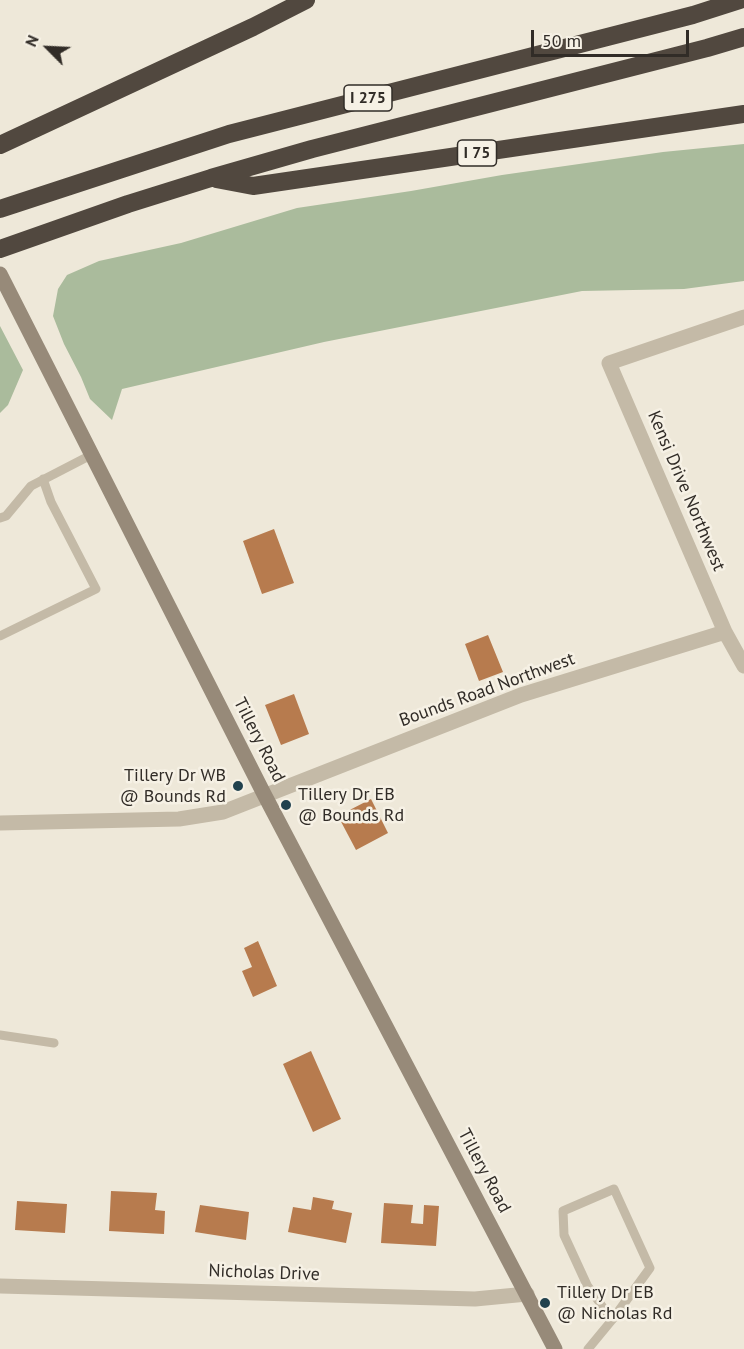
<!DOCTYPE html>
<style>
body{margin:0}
#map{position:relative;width:744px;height:1349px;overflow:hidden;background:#eee8d9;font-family:"PT Sans",sans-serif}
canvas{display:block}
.north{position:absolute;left:18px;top:18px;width:60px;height:60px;-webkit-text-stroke:4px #f6f1e5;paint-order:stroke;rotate:294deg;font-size:16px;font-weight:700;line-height:24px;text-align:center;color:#312c27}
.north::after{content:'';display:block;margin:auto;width:21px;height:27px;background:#312c27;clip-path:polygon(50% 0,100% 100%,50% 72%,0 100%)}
.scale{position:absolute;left:531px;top:30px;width:158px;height:27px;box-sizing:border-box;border:3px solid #312c27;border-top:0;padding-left:8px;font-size:18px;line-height:21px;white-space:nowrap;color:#312c27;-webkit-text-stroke:4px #f6f1e5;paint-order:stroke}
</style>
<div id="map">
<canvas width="744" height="1349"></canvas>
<div class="north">N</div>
<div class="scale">50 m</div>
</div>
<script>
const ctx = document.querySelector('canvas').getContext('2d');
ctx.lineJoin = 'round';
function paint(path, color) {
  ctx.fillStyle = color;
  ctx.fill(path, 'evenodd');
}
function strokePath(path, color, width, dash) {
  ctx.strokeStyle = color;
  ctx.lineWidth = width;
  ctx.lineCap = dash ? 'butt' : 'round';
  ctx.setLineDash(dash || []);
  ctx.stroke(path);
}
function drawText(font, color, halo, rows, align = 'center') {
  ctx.font = font + ' "PT Sans",sans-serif';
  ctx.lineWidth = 5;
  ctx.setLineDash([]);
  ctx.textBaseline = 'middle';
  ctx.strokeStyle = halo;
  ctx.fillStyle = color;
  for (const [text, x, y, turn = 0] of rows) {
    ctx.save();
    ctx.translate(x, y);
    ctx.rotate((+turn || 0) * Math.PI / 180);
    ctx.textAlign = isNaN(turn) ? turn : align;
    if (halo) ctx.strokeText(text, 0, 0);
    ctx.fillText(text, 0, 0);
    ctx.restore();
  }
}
const green = new Path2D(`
 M744,144V281L684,289L582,291L324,342L122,389L112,420L90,399L81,377L64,344L53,316L58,289L67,275L99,261L181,243L297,208L411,191L502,175L663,152Z
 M0,326L23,370L8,405L0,413Z`);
const building = new Path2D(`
 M274,529L294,583L262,594L243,541Z
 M488,635L503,672L479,681L465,644Z
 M294,694L309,734L281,745L265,705Z
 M371,799L388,833L356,850L338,816Z
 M258,941L277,986L253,997L242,971L252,967L244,948Z
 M311,1051L341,1119L313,1132L283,1064Z
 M111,1191L157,1193L155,1210L165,1211L164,1234L109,1231Z
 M313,1197L334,1201L332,1209L352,1213L346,1243L288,1232L293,1207L311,1210Z
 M17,1201L67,1204L65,1233L15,1230Z
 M384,1203L413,1205L411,1223L423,1224L424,1205L439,1206L436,1246L381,1243Z
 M200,1205L249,1212L246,1240L195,1232Z`);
const lane = new Path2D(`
 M0,518L6,516L31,486L91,455
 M0,636L96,589L51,502L43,479
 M0,1035L54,1043
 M588,1349L612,1320L650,1268L614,1189L563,1211L564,1235L587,1285L612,1320`);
const street = new Path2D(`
 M744,317L609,363L725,632L744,666
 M0,823L179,819L223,812L521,695L725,632
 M0,1286L475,1299L527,1294`);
const secondary = new Path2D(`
 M0,274L264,794L555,1349`);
const highway = new Path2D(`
 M0,145L253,27L306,0
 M216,179L253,186L744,114
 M0,209L229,134L693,15L740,0
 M0,249L128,204L211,178L312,149L707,48L744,37`);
const markers = [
 [238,786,6,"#21424e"],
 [286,805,6,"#21424e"],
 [545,1303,6,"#21424e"]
];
const shields = [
 [368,98,48],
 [477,153,39]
];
const shieldNames = [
 ["I 275",368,98],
 ["I 75",477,153]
];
const streetNames = [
 ["Kensi Drive Northwest",686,491,67],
 ["Bounds Road Northwest",487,690,-20],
 ["Tillery Road",259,740,63],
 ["Tillery Road",484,1171,62],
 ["Nicholas Drive",264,1273,2]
];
const poiNames = [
 ["Tillery Dr WB",226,776,"right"],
 ["@ Bounds Rd",226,797,"right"],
 ["Tillery Dr EB",298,795],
 ["@ Bounds Rd",298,816],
 ["Tillery Dr EB",557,1293],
 ["@ Nicholas Rd",557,1314]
];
paint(green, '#aabb9c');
paint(building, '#b77b4e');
strokePath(lane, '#c4baa7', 9);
strokePath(street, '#c4baa7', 15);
strokePath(secondary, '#978a79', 15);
strokePath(highway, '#51483f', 18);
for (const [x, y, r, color] of markers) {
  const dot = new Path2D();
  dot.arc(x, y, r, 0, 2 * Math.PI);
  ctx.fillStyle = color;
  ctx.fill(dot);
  strokePath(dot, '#f6f1e5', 2);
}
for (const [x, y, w] of shields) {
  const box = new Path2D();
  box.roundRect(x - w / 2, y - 13, w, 26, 4.5);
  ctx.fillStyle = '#f6f1e5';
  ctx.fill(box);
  strokePath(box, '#312c27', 1.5);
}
drawText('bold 16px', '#312c27', null, shieldNames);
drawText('18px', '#312c27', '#f6f1e5', streetNames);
drawText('18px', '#312c27', '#f6f1e5', poiNames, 'left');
</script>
